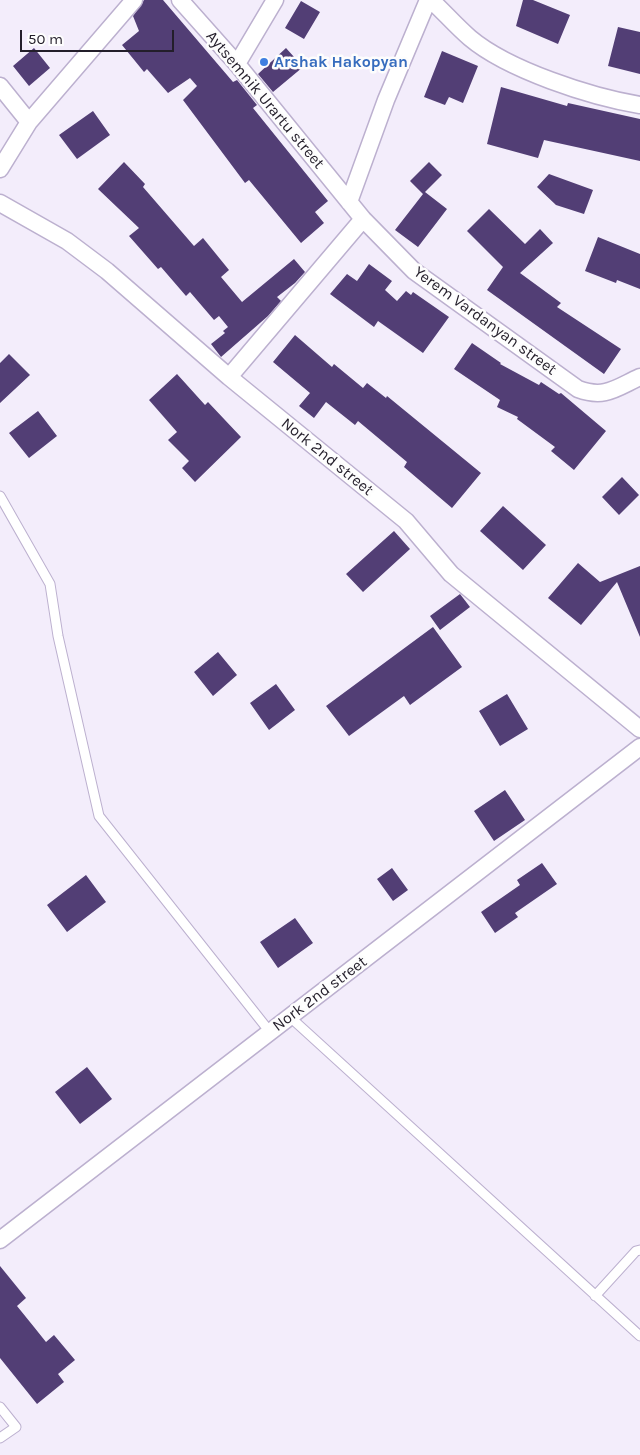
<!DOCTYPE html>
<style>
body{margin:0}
#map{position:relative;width:640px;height:1455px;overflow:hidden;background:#f3edfb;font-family:Karla,sans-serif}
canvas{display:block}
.scale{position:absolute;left:20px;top:30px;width:154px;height:22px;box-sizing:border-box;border:2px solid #231e2a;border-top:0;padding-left:6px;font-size:15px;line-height:18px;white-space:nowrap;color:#231e2a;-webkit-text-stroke:4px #fdfdfd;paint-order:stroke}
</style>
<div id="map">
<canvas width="640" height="1455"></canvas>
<div class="scale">50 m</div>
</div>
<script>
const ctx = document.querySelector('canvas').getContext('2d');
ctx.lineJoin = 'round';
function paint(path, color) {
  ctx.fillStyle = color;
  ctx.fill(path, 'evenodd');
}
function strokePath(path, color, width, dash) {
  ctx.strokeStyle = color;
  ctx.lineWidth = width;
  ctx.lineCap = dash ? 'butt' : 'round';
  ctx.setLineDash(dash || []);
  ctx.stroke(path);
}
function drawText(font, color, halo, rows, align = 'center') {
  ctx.font = font + ' Karla,sans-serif';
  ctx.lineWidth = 5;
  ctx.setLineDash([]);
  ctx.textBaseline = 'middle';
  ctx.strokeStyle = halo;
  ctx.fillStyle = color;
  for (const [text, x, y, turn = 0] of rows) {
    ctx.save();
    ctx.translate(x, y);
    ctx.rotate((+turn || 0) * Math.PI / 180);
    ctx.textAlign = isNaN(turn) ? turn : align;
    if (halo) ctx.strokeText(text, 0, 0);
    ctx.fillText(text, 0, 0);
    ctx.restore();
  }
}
const building = new Path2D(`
 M144,0H163L233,82L237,80L257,105L253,108L328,201L315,212L324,223L301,243L249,180L245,183L183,100L197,86L190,78L168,93L147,69L144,72L122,45L139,31L133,16Z
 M523,0H533L570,15L558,44L516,26Z
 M301,1L320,12L304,39L285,28Z
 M618,27L640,32V74L608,66Z
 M34,48L50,68L29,86L13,66Z
 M286,48L303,67L273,92L258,74Z
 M442,51L478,66L463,103L449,97L445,105L424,97Z
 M501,87L567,106L568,103L640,119V161L544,140L538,158L487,144Z
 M93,111L110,135L77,159L59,135Z
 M124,162L145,184L143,187L194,246L203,238L229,270L221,277L242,302L294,259L305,272L295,283L277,297L281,301L268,316L221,357L211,344L225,333L223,331L228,327L219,316L214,320L190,292L186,296L161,267L158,269L129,236L139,228L98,189Z
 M429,162L442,175L425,192L447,209L418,247L395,230L423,194L410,181Z
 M549,174L593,190L584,214L556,205L537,187Z
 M489,209L525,244L540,229L553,243L520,273L561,303L557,307L621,349L604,374L487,290L503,267L467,231Z
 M598,237L640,254V289L617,280L616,283L585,271Z
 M369,264L392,281L385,290L397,301L406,291L411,295L413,292L449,317L423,353L378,321L374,327L330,294L347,274L357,281Z
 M295,335L332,367L334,364L363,388L367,383L386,398L387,396L481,473L452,508L404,467L407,462L358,421L355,425L326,402L314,418L299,406L310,393L273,362Z
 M472,343L501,363L500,364L539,385L541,382L559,394L561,393L606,431L574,470L551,451L555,447L517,419L518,417L497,407L500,400L454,369Z
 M9,354L30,375L0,403V363Z
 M177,374L205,405L208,402L241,437L195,482L182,468L189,461L168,440L177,432L149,400Z
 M38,411L57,436L29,458L9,433Z
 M622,477L639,495L619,515L602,497Z
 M503,506L546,545L523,570L480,531Z
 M394,531L410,549L363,592L346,574Z
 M578,563L600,582L640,566V637L617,582L581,625L548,598Z
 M460,594L470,607L440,630L430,616Z
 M433,627L462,667L410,705L404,696L349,736L326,706Z
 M218,652L237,675L213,696L194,672Z
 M276,684L295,710L269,730L250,703Z
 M507,694L528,729L500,746L479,711Z
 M505,790L525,820L494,841L474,811Z
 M542,863L557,884L515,913L518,917L495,933L481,912L520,885L517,880Z
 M392,868L408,890L393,901L377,879Z
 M86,875L106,902L67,932L47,905Z
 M295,918L313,943L278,968L260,942Z
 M87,1067L112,1099L80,1124L55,1092Z
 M0,1266L26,1298L17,1306L34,1327L46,1342L54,1335L75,1360L58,1374L64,1382L37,1404L0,1358Z`);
const lane = new Path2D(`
 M0,496L50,584L58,636L99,816L270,1032
 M290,1017L640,1336
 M595,1296L636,1251L640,1250
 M0,1407L16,1427L0,1438`);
const street = new Path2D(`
 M180,0L237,64L363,219L414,271L578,389C605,399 616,388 640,377
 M431,0C444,12 456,26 470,38C508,70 591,97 640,105
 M237,64L275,0
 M0,86L29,122
 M0,169L29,122L134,0
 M349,202L386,100L428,0
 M0,203L67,241L107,271L229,377L406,521L451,574L640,729
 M229,377L363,219
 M0,1240L640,747`);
const markers = [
 [264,62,5,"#3f7fe0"]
];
const shopNames = [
 ["Arshak Hakopyan",274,62]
];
const streetNames = [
 ["Aytsemnik Urartu street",265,100,50],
 ["Yerem Vardanyan street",485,321,36],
 ["Nork 2nd street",327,457,39],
 ["Nork 2nd street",320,994,-37]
];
paint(building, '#523e75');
strokePath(lane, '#bcb0cf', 11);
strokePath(street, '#bcb0cf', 19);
strokePath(lane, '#fff', 9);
strokePath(street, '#fff', 16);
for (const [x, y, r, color] of markers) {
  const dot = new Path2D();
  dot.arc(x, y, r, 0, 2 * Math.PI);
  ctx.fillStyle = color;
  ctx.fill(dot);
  strokePath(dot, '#fdfdfd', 2);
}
drawText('bold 16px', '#366cbe', '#fdfdfd', shopNames, 'left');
drawText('16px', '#231e2a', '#fdfdfd', streetNames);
</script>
